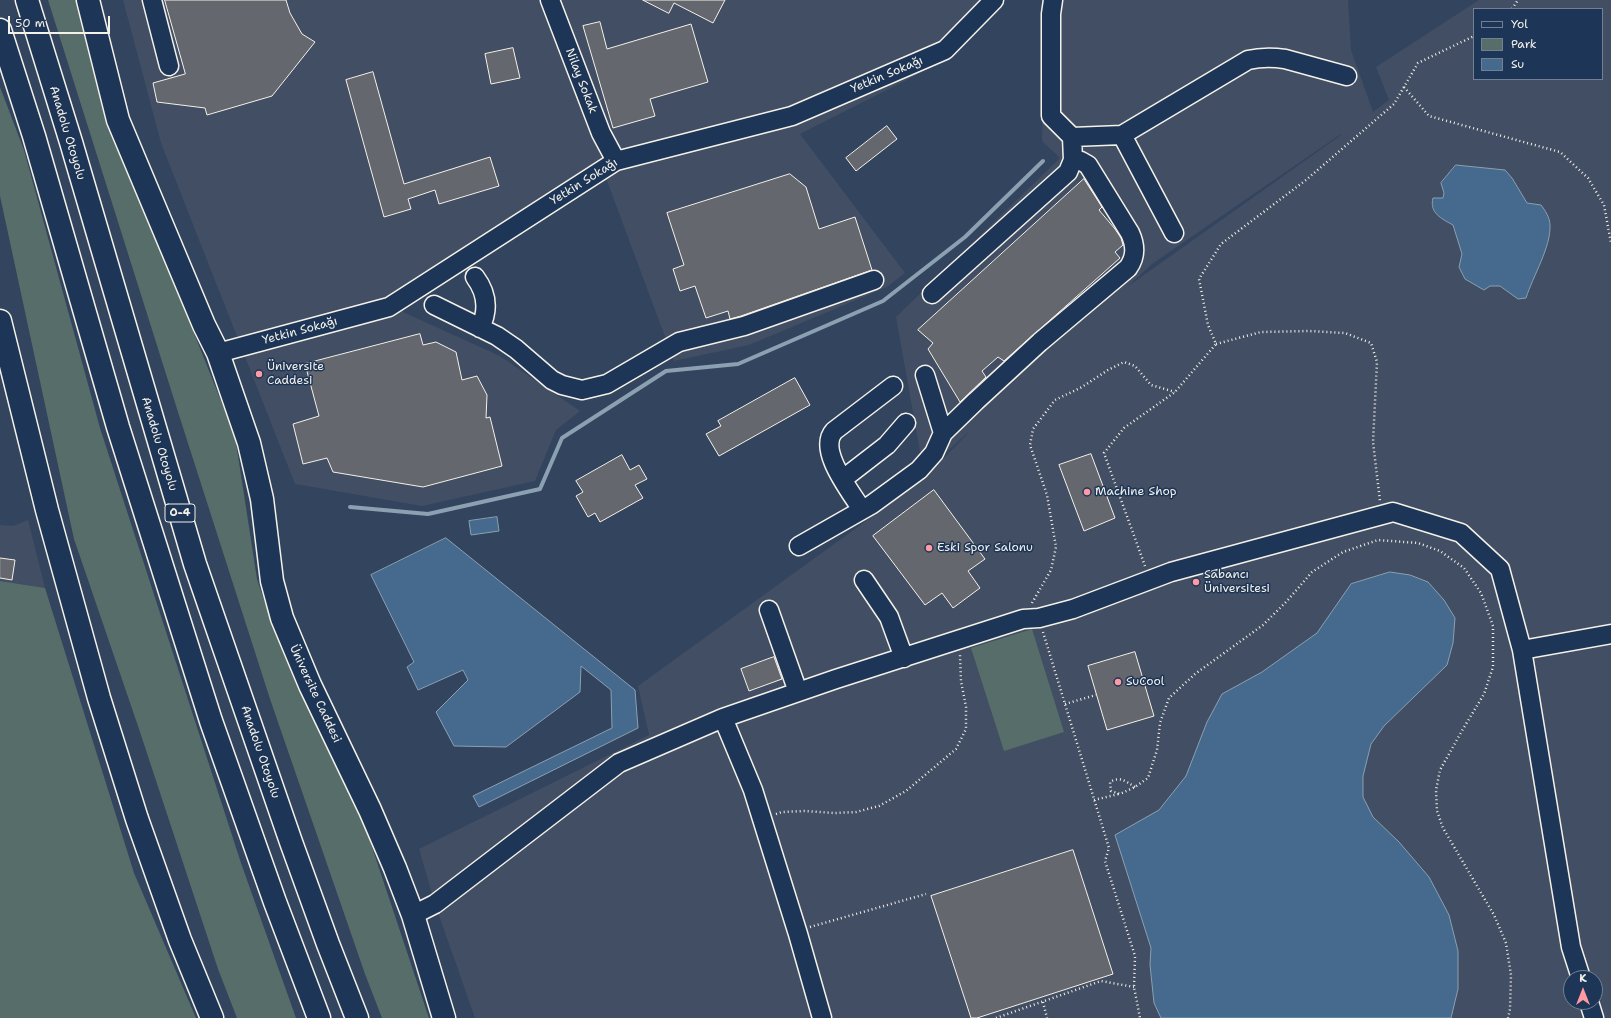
<!DOCTYPE html>
<meta charset="utf-8">
<style>
body{margin:0}
#map{position:relative;width:1611px;height:1018px;overflow:hidden;background:#33445e;font-family:"Shantell Sans",sans-serif}
canvas{display:block}
.legend{position:absolute;left:1473px;top:8px;width:130px;height:72px;box-sizing:border-box;background:#1d3557;border:1px solid #738091;margin:0;padding:5px 7px;list-style:none;font-size:12px;color:#f4f1e8}
.legend li{display:flex;align-items:center;gap:8px;height:20px}
.legend b{width:20px;border:1px solid #738091}
.north{position:absolute;left:1563px;top:970px;width:40px;height:40px;box-sizing:border-box;background:#1d3557;border:1px solid #738091;border-radius:50%;rotate:0deg;font-size:11px;font-weight:700;line-height:16px;text-align:center;color:#f4f1e8}
.north::after{content:'';display:block;margin:auto;width:14px;height:18px;background:#ff9aa2;clip-path:polygon(50% 0,100% 100%,50% 72%,0 100%)}
.scale{position:absolute;left:8px;top:16px;width:102px;height:18px;box-sizing:border-box;border:2px solid #f4f1e8;border-top:0;padding-left:5px;font-size:12px;line-height:14px;white-space:nowrap;color:#f4f1e8;-webkit-text-stroke:3px #1d3557;paint-order:stroke}
</style>
<div id="map">
<canvas width="1611" height="1018"></canvas>
<ul class="legend">
<li><b style="height:5px;background:#1d3557"></b>Yol</li>
<li><b style="height:11px;background:#576d69"></b>Park</li>
<li><b style="height:11px;background:#456a8d"></b>Su</li>
</ul>
<div class="north">K</div>
<div class="scale">50 m</div>
</div>
<script>
const ctx = document.querySelector('canvas').getContext('2d');
ctx.lineJoin = 'round';
function paint(path, color) {
  ctx.fillStyle = color;
  ctx.fill(path, 'evenodd');
}
function strokePath(path, color, width, dash) {
  ctx.strokeStyle = color;
  ctx.lineWidth = width;
  ctx.lineCap = dash ? 'butt' : 'round';
  ctx.setLineDash(dash || []);
  ctx.stroke(path);
}
function drawText(font, color, halo, rows, align = 'center') {
  ctx.font = font + ' "Shantell Sans",sans-serif';
  ctx.lineWidth = 3;
  ctx.setLineDash([]);
  ctx.textBaseline = 'middle';
  ctx.strokeStyle = halo;
  ctx.fillStyle = color;
  for (const [text, x, y, turn = 0] of rows) {
    ctx.save();
    ctx.translate(x, y);
    ctx.rotate((+turn || 0) * Math.PI / 180);
    ctx.textAlign = isNaN(turn) ? turn : align;
    if (halo) ctx.strokeText(text, 0, 0);
    ctx.fillText(text, 0, 0);
    ctx.restore();
  }
}
const built = new Path2D(`
 M123,0H1004L932,67L800,134L905,273L887,287L749,345L674,361L600,162L393,295L403,312L500,356L580,411L556,430L535,481L422,506L295,484L161,143Z
 M1045,0H1348L1351,50L1373,112L1389,100L1376,67L1479,0H1611V1018H475L435,904L419,849L649,735L638,686L924,479L972,429L911,484L922,463L896,317L1060,158L1042,141ZM1474,9H1602V79H1474ZM1341,134V135L1127,287L1152,264ZM1571,978H1595V1002H1571Z
 M28,520L45,588L0,581V525L13,526Z`);
const green = new Path2D(`
 M48,0H81L107,115L235,436L257,579L271,621L367,832L429,1018H382L365,974L270,699L178,412Z
 M0,87L24,150L100,428L241,863L296,1018H237L218,969L139,729L74,539L0,196Z
 M0,581L45,588L134,873L196,1018H0Z
 M1032,629L1064,732L1004,751L971,648Z`);
const water = new Path2D(`
 M1456,165L1505,170L1512,178L1527,203L1541,205C1545,210 1550,218 1550,225C1551,247 1533,276 1526,298L1518,299L1500,286H1490L1484,290L1465,279L1459,267L1462,254L1453,225C1442,219 1429,213 1433,198H1443L1444,193L1441,183Z
 M497,517L499,531L471,535L469,521Z
 M446,538L635,690L638,728L479,807L473,796L612,728L611,690L581,666L580,692L506,747L454,746L436,712L468,680L463,670L418,690L407,667L414,662L371,575Z
 M1390,572L1410,575L1428,582L1444,600L1455,618L1453,643L1447,665L1384,726L1371,744L1363,776V797L1373,817L1399,842L1429,877L1449,915L1458,951V989L1451,1018H1161L1154,1003L1150,965L1151,948L1115,835L1159,810L1186,776L1207,722L1222,694L1262,672L1317,633L1351,584Z`);
const stream = new Path2D(`
 M350,507L428,514L540,489L562,438L666,371L738,364L883,301L965,237L1043,161`);
const building = new Path2D(`
 M165,0H286L290,13L302,34L315,42L272,96L207,115L205,108L157,102L153,83L185,74Z
 M643,0H725L713,23L674,3L669,13Z
 M600,22L607,49L691,24L708,82L650,99L655,116L613,128L583,26Z
 M513,48L520,78L491,84L485,54Z
 M373,72L404,184L490,157L499,186L439,204L435,190L408,199L411,209L384,217L346,80Z
 M887,126L897,139L856,171L846,158Z
 M790,174L806,187L819,229L855,217L872,270L741,316L730,319L728,311L706,318L695,286L680,291L673,269L684,265L667,213Z
 M1084,179L1102,207L1099,210L1115,229L1121,238L1123,245L1115,252L1120,258L1004,361L998,357L982,371L986,377L960,402L928,349L933,343L918,330Z
 M420,334L423,345L436,342L456,352L462,380L477,376L487,395L486,418L490,417L502,466L423,487L333,472L327,458L303,464L293,424L319,416L305,364Z
 M795,378L810,405L719,456L706,434L721,426L718,421Z
 M1091,454L1115,518L1084,531L1059,465Z
 M622,455L630,470L639,465L647,479L635,485L643,498L600,522L595,513L588,517L576,496L583,492L576,481Z
 M934,490L985,559L968,571L980,588L953,608L942,593L925,605L873,536Z
 M0,558L15,560L12,580L0,578Z
 M1135,652L1154,716L1107,730L1088,666Z
 M774,657L782,679L749,691L741,669Z
 M1073,850L1113,974L977,1018H971L931,896Z`);
const path = new Path2D(`
 M1512,9L1518,0
 M1404,87L1429,116L1560,152L1588,178L1604,205L1611,243
 M1216,344L1261,332L1309,331L1345,333L1371,343L1377,362L1373,442L1380,501
 M1145,566L1104,453L1124,428L1175,392L1216,344L1208,325L1199,279L1221,244L1306,180L1394,104L1418,63L1474,36
 M1032,603L1051,570L1056,547L1047,495L1030,445L1033,429L1055,400L1082,387L1108,370L1124,362L1135,366L1151,385L1175,392
 M1043,632L1109,848L1105,861L1135,956L1134,987L1140,1018
 M1065,704L1096,695
 M1135,787C1125,781 1120,776 1110,782L1111,791L1120,794L1135,787L1148,778L1157,750L1160,723L1169,698L1195,674L1263,625L1287,601L1312,572L1343,552L1378,540L1418,543L1440,551L1464,568L1481,593L1493,626V667L1484,694L1463,729L1440,770L1436,790L1437,811L1443,828L1494,915L1506,943L1511,975L1510,1009L1508,1018
 M1094,800L1119,794
 M776,814L782,812L804,811L834,813L856,812L879,806L906,791L956,749L966,729V707L961,681L960,655
 M810,927L926,894
 M1043,1002L1047,1018
 M996,1018L1101,981L1134,987`);
const minor = new Path2D(`
 M152,0L169,66
 M550,0L601,133L616,161
 M1122,135L1174,233
 M1072,137L1122,135L1248,60C1261,57 1272,57 1285,59L1347,76
 M475,277C487,293 489,310 480,328
 M932,294L1068,172L1073,160L1072,137L1051,116V14L1053,0
 M434,305L497,336L516,349L552,380L562,385L582,390L607,384L679,342L744,326L874,280
 M218,353L389,307L616,161L792,116L945,50L994,0
 M925,375L943,433
 M843,479L887,445L906,423
 M862,510C851,492 817,450 834,431L893,386
 M799,546L871,505L919,470L934,453L943,433L976,401L1040,342L1128,268C1136,257 1136,246 1130,233L1088,165L1081,161L1073,160
 M864,580L889,617L904,658
 M769,610L798,692
 M1522,650L1611,634
 M723,718L836,679L1023,619L1039,618L1073,609L1171,572L1393,512L1461,533L1500,569L1522,650L1571,947L1581,978
 M413,915L435,904L619,763L723,718L753,790L798,934L822,1018
 M1589,1002L1594,1018`);
const major = new Path2D(`
 M88,0L118,120L204,325L218,353L249,443L262,499L272,581L282,618L310,685L370,810L395,868L413,915L444,1018
 M0,321L47,510L99,698L137,819L180,940L212,1018`);
const highway = new Path2D(`
 M27,0L71,142L195,564L291,842L328,944L357,1018
 M0,30L34,136L118,427L211,721L275,902L319,1018`);
const markers = [
 [259,374,4,"#ff9aa2"],
 [1087,492,4,"#ff9aa2"],
 [929,548,4,"#ff9aa2"],
 [1196,582,4,"#ff9aa2"],
 [1118,682,4,"#ff9aa2"]
];
const shields = [
 [180,513,30]
];
const shieldNames = [
 ["O-4",180,513]
];
const streetNames = [
 ["Yetkin Sokağı",887,75,-23],
 ["Nilay Sokak",581,81,69],
 ["Anadolu Otoyolu",67,133,73],
 ["Yetkin Sokağı",584,182,-32],
 ["Yetkin Sokağı",300,331,-15],
 ["Anadolu Otoyolu",159,444,73],
 ["Üniversite Caddesi",315,694,65],
 ["Anadolu Otoyolu",260,752,71]
];
const poiNames = [
 ["Üniversite",267,367],
 ["Caddesi",267,381],
 ["Machine Shop",1095,492],
 ["Eski Spor Salonu",937,548],
 ["Sabancı",1204,575],
 ["Üniversitesi",1204,589],
 ["SuCool",1126,682]
];
paint(built, '#424e63');
paint(green, '#576d69');
paint(water, '#456a8d');
strokePath(water, '#8ba0b1', 1);
strokePath(stream, '#8ba0b1', 4);
paint(building, '#65676f');
strokePath(building, '#f4f1e8', 1);
strokePath(minor, '#f4f1e8', 21);
strokePath(major, '#f4f1e8', 25);
strokePath(highway, '#f4f1e8', 25);
strokePath(path, '#f4f1e8', 2.5, [1, 3]);
strokePath(minor, '#1d3557', 18);
strokePath(major, '#1d3557', 22);
strokePath(highway, '#1d3557', 22);
for (const [x, y, r, color] of markers) {
  const dot = new Path2D();
  dot.arc(x, y, r, 0, 2 * Math.PI);
  ctx.fillStyle = color;
  ctx.fill(dot);
  strokePath(dot, '#1d3557', 1.5);
}
for (const [x, y, w] of shields) {
  const box = new Path2D();
  box.roundRect(x - w / 2, y - 9, w, 18, 3);
  ctx.fillStyle = '#1d3557';
  ctx.fill(box);
  strokePath(box, '#f4f1e8', 1);
}
drawText('bold 11px', '#f4f1e8', null, shieldNames);
drawText('12px', '#f4f1e8', '#1d3557', streetNames);
drawText('12px', '#f4f1e8', '#1d3557', poiNames, 'left');
</script>
